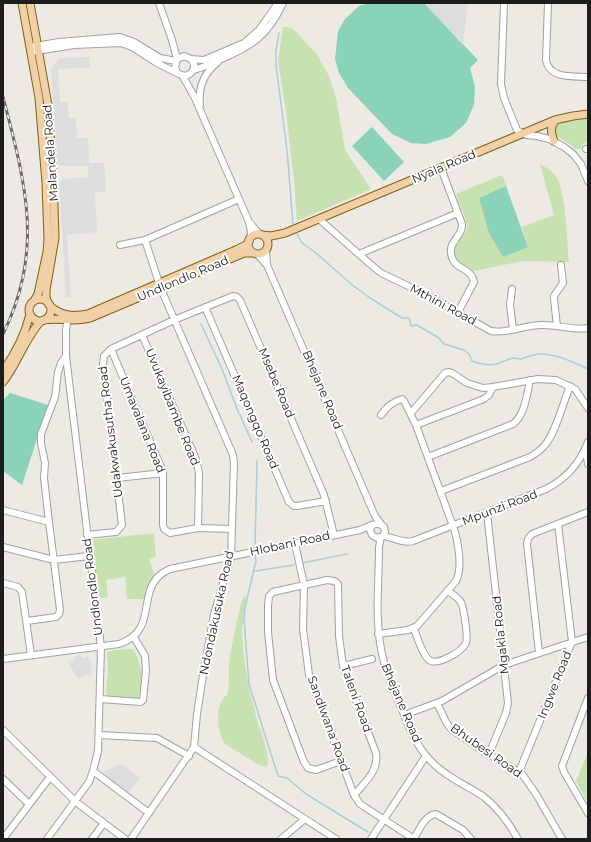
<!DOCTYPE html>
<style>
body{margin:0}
#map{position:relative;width:591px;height:842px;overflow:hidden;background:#edeae4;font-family:Montserrat,sans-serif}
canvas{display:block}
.frame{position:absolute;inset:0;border:4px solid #1d1d1d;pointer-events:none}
</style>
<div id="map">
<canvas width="591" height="842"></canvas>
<div class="frame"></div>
</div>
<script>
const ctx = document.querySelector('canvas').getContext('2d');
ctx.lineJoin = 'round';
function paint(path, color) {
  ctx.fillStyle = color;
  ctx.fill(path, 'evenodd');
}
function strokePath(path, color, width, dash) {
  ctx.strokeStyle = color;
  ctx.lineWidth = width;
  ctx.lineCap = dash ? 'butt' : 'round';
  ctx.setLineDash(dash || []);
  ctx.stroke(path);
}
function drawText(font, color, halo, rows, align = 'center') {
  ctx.font = font + ' Montserrat,sans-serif';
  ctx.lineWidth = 4;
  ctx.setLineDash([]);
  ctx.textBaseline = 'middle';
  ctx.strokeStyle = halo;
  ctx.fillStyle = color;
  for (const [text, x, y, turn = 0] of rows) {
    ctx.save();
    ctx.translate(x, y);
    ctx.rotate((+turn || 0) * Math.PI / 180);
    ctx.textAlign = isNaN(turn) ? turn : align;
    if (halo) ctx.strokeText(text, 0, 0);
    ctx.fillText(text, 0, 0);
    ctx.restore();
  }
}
const grass = new Path2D(`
 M283,27H288L293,29L316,53L329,76L336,98L345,150L371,189L297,221L294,179L285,104L278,62Z
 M588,117V140L582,145L581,149H575L570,144L556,136L554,130L556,125L569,121Z
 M540,164C547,168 553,171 557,178C566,195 567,241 569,262L523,261L474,271C458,261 447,257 461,238C464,235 467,232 467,227C468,221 458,201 456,194L502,175L506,186L479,199L488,231L528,247L522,227L554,215Z
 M154,533L156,556L149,560L155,576L149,583L145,599H127L125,577L106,580L108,597L99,598L91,540Z
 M244,596L246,598C237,643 247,683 259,726C262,735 272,760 266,767L259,765L225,744C217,733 214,703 227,695C230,685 228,675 229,664C230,655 240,601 244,596Z
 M132,649C139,654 148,688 141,696C135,702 114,699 107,696L106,692L108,668L107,652L114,650Z
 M588,752V803L576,781Z`);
const pitch = new Path2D(`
 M369,3H424L478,60L470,68L475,87L474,105L466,123L450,137L426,144L411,143L392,134L348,88L339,73L335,59L338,31L345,19L359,6Z
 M372,127L404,162L384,181L352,146Z
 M506,186L528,247L503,257L488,231L479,198Z
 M10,393L48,405L22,485L3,471V400Z`);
const parking = new Path2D(`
 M429,3H468L463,45L426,5Z
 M89,57L90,68L58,69L60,102H67L69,118H76L77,138H88L89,163H104L106,192H95L97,232L67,235L71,297H66L59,184L62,179L88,177V166H62L58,164L51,69L60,58Z
 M80,654L84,658L87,656L93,666L90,667L92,674L89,676L87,674L78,679L69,664L73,661V659Z
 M121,764L140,778L129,793L105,775L104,771Z`);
const stream = new Path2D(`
 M279,33L276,50V66L287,150L293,224
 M297,234L302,243L316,253L351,284L370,298L402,318H409L411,326L417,325L439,338L444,344L464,350L469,354L472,361C480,364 488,366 497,364C502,362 508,359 514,358C516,358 519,359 521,359C526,357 532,355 538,354C555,353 573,362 588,369
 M201,324L222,369L239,414
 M240,415L252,442
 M255,548L257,461
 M255,555L256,561L245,607L244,619L249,684L278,776L287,778L306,794L368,832
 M302,563L347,554
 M255,571L294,565
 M376,837L379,839`);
const minor = new Path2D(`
 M159,3L172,40L177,59
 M504,3L501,84L504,98L517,130L526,135L537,136L549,139L564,147L573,154L581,164L588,181
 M548,3L546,60C549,79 573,76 588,77
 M30,47L59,42L120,37L134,42L160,58L176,61
 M31,52L74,45L121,43L132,47L157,63L179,74L184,76L188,75C195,71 196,65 191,59L184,56L177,59L175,67L177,73
 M191,59L204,60L244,43L259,30L278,3
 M193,70C202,68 211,64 219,60C252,46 268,36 283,3
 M182,75L194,96L249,222L251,232L250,240
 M200,105C198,88 204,73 218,62
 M586,149H588
 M441,168L462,224C463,236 449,241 451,253C453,271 471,266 474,282L458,312
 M319,219L369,263L381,273L425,294L491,331C506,334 525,325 541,325C557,324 572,331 588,328
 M250,223L259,234
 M120,245L145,240L239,199
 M266,250L267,265L375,516L381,524
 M257,254L266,264
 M359,254L458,213
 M512,289L510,305L513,329
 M205,307L289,502L294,506H297L326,501
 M557,326L554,299V296L563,283L561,265
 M142,335L196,459L199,473L198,528
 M111,349L161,467L163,473V525L164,529L170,533L198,528L232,529
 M411,413L445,373L449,372L452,373L467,383L483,388L493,387L538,379L556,380L575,389L588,408
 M416,425L484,399L489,395L493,387
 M584,453L587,457L588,464
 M428,457L513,424C525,415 527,394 530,380
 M117,478L163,473
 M441,491L530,457C535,454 541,450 545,445C556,432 563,403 570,386
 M3,510L49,522
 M487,513L508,703L506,713L489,754
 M87,535L116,532L122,525L103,364L104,356L111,349L174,320L233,296L237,297L240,300L324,495L334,535
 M383,536C394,537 402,544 413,541L546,489C566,479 580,463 588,442
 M381,537L379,547C379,584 374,622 383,658C387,677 396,695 403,712C411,733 419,751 436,766C450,779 468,786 484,797C498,808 509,823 518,839
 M295,543L304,585L303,629L309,675L354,795L360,804L414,839
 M3,547L54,560L89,556
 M3,583L18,587L22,592L31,655
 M27,621L56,617L59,614L60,610L49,522L44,478L45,463L41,443V434L55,397L58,372L61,363L66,356
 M414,629C418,638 421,653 429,660C437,666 462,652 466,643C468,638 464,605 460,601C457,597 452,594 448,591
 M378,634L408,630L417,626L456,581C463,568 458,540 453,526L416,425L404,401L402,399C392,402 387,407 381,415
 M539,653L527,544L528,539L532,534L588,512
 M3,659L119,644C163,629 131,586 170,569L360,530C368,527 378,520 384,527L385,532L383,536L377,538L372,535L370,530L372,525
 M343,666L372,659
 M588,698L562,766L564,772L588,813
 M100,699L141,702L143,700L146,670L145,656L134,637
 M437,703L446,722L451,729L483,751L522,774L536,794L562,839
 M404,715L442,701L504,665L588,637
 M3,730L76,802L125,839
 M99,735L157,738L189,756
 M194,747L336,839
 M341,761L316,770L308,768L304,762L273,680L268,632V606L269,596L273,592L327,580L334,581L338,584L339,636L343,666L376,753C379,771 365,782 354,795
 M93,771L149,813
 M519,772L572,642L558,524
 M3,779L29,804
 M3,839L50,777
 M47,839L89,782L93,771L98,751L101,647L66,356V330L68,316
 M92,839L104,823
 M131,839L194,747L197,714L204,669L214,614L231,557L234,464L233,455L161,289L145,240
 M281,839L305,819
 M371,839L426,756
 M414,839C419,830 425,815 436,814L463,830L471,839`);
const major = new Path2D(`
 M22,3L39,98L46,183L48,239L47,252L38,294L34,301
 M30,3L48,105L53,173L55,238L46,290V297L48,303
 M554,141C551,133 550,127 555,121
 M248 244a10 10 0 1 1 20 0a10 10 0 1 1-20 0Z
 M262,235L271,236L285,233L555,120L573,116L588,114
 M29 310a11 11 0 1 1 22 0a11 11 0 1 1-22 0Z
 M49,305C61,316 72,317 88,314L236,250L246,245L249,242
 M44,320C60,317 74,323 90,318L244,253H252
 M3,371C15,354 25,335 30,314
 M3,382C18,363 25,338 41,321`);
const rail = new Path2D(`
 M3,97C25,182 45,250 3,334`);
const streetNames = [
 ["Malandela Road",51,153,-94],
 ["Nyala Road",444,167,-23],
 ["Undlondlo Road",183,279,-23],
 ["Mthini Road",443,305,28],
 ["Msebe Road",276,383,67],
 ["Bhejane Road",322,390,67],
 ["Uvukayibambe Road",172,407,68],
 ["Maqongqo Road",255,422,67],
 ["Umavalana Road",142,425,68],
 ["Udakwakusutha Road",111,432,-97],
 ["Mpunzi Road",500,508,-21],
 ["Hlobani Road",290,544,-12],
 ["Undlondlo Road",93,587,-97],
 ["Ndondakusuka Road",217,613,-78],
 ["Mgakla Road",501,635,-96],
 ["Ingwe Road",555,685,-68],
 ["Taleni Road",356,699,70],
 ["Bhejane Road",401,703,67],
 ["Sandlwana Road",328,724,70],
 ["Bhubesi Road",486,751,35]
];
paint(grass, '#c8e1b0');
paint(pitch, '#8bd3b8');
paint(parking, '#ddd');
strokePath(stream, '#aaccd6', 1.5);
strokePath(minor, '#a1a1a1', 8);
strokePath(major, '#855f12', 9);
strokePath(minor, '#fff', 6);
strokePath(major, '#f0d0a6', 7);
strokePath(rail, '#6b6b6b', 3);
strokePath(rail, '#fff', 1.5, [4.5]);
drawText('12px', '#1d1d1d', '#fff', streetNames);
</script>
